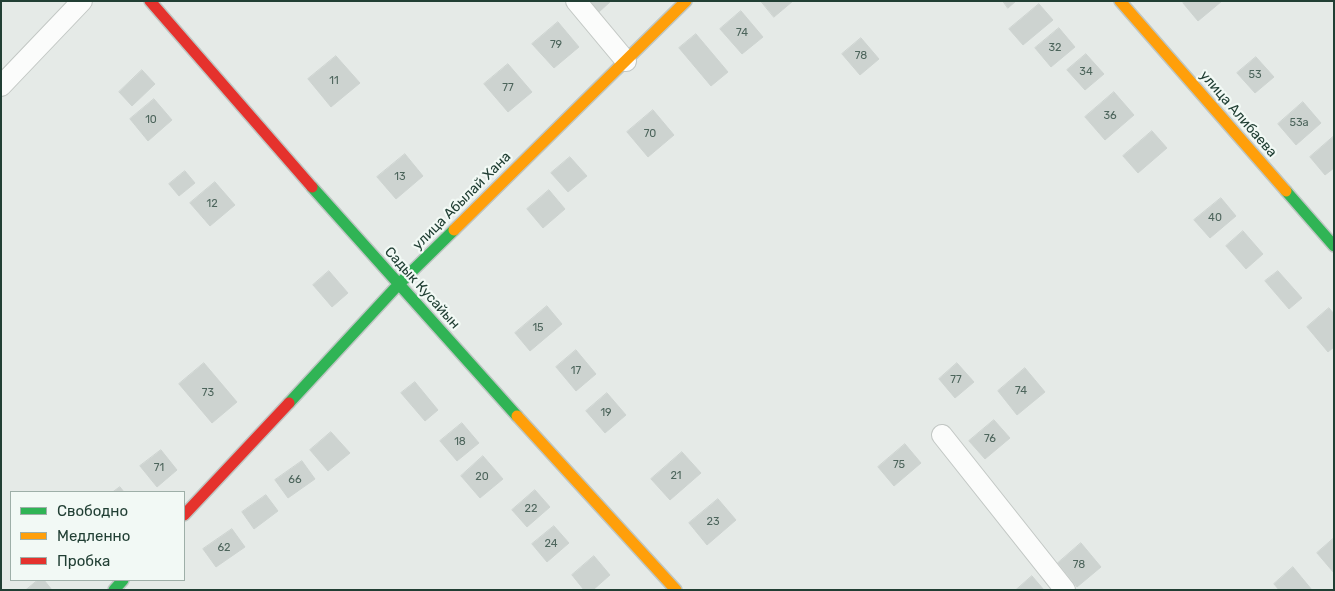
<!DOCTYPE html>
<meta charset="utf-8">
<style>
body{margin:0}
#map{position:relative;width:1335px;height:591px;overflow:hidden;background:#e5eae7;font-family:Rubik,sans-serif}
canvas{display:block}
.frame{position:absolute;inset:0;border:2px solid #213f34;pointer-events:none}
.legend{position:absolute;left:10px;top:491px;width:175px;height:90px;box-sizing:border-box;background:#f2f9f5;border:1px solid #9eafa8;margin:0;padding:6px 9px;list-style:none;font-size:15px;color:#213f34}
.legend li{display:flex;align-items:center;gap:10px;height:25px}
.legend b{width:25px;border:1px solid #9eafa8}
</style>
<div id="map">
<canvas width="1335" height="591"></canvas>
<div class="frame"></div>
<ul class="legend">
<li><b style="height:6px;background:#30b455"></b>Свободно</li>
<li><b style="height:6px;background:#ff9f0a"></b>Медленно</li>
<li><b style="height:6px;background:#e5322d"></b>Пробка</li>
</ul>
</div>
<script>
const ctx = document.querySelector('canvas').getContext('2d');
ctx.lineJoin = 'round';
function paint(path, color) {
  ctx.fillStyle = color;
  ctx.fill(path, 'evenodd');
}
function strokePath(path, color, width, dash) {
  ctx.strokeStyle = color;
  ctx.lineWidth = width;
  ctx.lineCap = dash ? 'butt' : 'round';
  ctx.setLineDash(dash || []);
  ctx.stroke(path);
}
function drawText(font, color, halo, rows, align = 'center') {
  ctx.font = font + ' Rubik,sans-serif';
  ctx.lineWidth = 4.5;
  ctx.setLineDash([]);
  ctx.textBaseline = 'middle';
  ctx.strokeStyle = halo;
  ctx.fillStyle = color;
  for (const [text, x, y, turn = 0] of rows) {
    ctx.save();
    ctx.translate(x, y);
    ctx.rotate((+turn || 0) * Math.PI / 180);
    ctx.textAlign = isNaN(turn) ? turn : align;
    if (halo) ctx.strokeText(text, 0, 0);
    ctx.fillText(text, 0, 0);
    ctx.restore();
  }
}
const building = new Path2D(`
 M590,1H611L599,12Z
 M761,1H793L774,17Z
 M1003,1H1016L1008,8Z
 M1186,1H1222L1198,21L1183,3Z
 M1039,4L1053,20L1023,45L1009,29Z
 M741,11L763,37L742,54L720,29Z
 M558,22L579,47L554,68L532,44Z
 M1059,28L1075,47L1051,67L1035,48Z
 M696,34L728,72L711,86L679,48Z
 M861,38L879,59L860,75L842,54Z
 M1086,54L1104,74L1085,90L1067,70Z
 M336,56L360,83L331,107L308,79Z
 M1256,57L1274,77L1255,93L1237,73Z
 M508,64L532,92L508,112L484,84Z
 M142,70L155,84L132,106L119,92Z
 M1114,92L1134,115L1105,140L1085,117Z
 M154,99L172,120L148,141L130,119Z
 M1303,102L1321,123L1296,145L1278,124Z
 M653,110L674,135L648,157L627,132Z
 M1152,131L1167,148L1138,173L1123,156Z
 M1334,136V168L1325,175L1310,157Z
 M405,154L423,176L396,199L377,177Z
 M570,157L587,176L568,192L551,173Z
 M185,171L195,183L179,196L169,184Z
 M215,182L235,205L210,226L190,203Z
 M549,190L565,209L543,228L527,209Z
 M1221,198L1236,216L1210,238L1194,220Z
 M1243,231L1263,254L1246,269L1226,246Z
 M329,271L348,293L332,307L313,285Z
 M1278,271L1302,298L1289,309L1265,281Z
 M547,306L562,324L530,351L515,333Z
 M1329,308L1334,314V347L1328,352L1307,327Z
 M576,350L596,374L576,391L556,367Z
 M204,363L237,402L212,423L179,384Z
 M957,363L974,382L955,398L939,379Z
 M1025,368L1045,392L1017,415L998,391Z
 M415,382L438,410L425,421L401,393Z
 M607,393L626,415L605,433L586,411Z
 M994,420L1010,438L985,459L969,441Z
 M462,423L479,443L457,461L440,441Z
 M331,432L350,453L328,471L310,450Z
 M905,444L921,463L894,486L878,467Z
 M161,450L177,470L157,487L140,466Z
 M682,452L701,473L670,500L651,479Z
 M483,456L503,479L480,498L461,476Z
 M302,461L315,479L288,498L275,480Z
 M120,487L124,492H113Z
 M535,490L550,507L527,527L512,510Z
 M266,495L278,511L254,529L242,512Z
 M718,499L736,520L707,545L689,523Z
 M554,526L569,543L547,562L532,544Z
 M232,529L245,547L216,567L203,549Z
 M1334,538V573L1317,553Z
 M1081,543L1101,567L1077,587L1058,563Z
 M594,556L610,575L593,590H584L572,575Z
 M1293,567L1312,590H1279L1274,584Z
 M1032,576L1044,590H1016Z
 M38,580H44L52,590H26Z`);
const street = new Path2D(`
 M576,1L626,61
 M1,86L82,1
 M942,435L1065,590`);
const fast = new Path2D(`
 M312,187L517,416
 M1286,191L1334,246
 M289,403L398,285L454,230
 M114,590L123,580`);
const slow = new Path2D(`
 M1120,1L1286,191
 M454,230L686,1
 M517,416L676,590`);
const jam = new Path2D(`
 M150,1L312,187
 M184,515L289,403`);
const numberNames = [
 ["74",742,33],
 ["79",556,45],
 ["32",1055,48],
 ["78",861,56],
 ["34",1086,72],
 ["53",1255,75],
 ["11",334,81],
 ["77",508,88],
 ["36",1110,116],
 ["10",151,120],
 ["53а",1299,123],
 ["70",650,134],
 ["13",400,177],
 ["12",212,204],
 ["40",1215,218],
 ["15",538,328],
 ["17",576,371],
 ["77",956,380],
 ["74",1021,391],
 ["73",208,393],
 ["19",606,413],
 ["76",990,439],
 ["18",460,442],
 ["75",899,465],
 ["71",159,468],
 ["21",676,476],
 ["20",482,477],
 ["66",295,480],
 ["22",531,509],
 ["23",713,522],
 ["24",551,544],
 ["62",224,548],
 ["78",1079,565]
];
const streetNames = [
 ["улица Алибаева",1238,114,49],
 ["улица Абылай Хана",462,201,-45],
 ["Садык Кусайын",422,288,48]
];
paint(building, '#cdd3d0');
strokePath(building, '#cdd3d0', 1);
strokePath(street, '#c2c7c4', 22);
strokePath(fast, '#bec6c3', 14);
strokePath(slow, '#bec6c3', 14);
strokePath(jam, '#bec6c3', 14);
strokePath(street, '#fbfcfb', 20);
strokePath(fast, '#30b455', 11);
strokePath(slow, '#ff9f0a', 11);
strokePath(jam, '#e5322d', 11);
drawText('11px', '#4d655c', null, numberNames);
drawText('14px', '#213f34', '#f2f9f5', streetNames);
</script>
